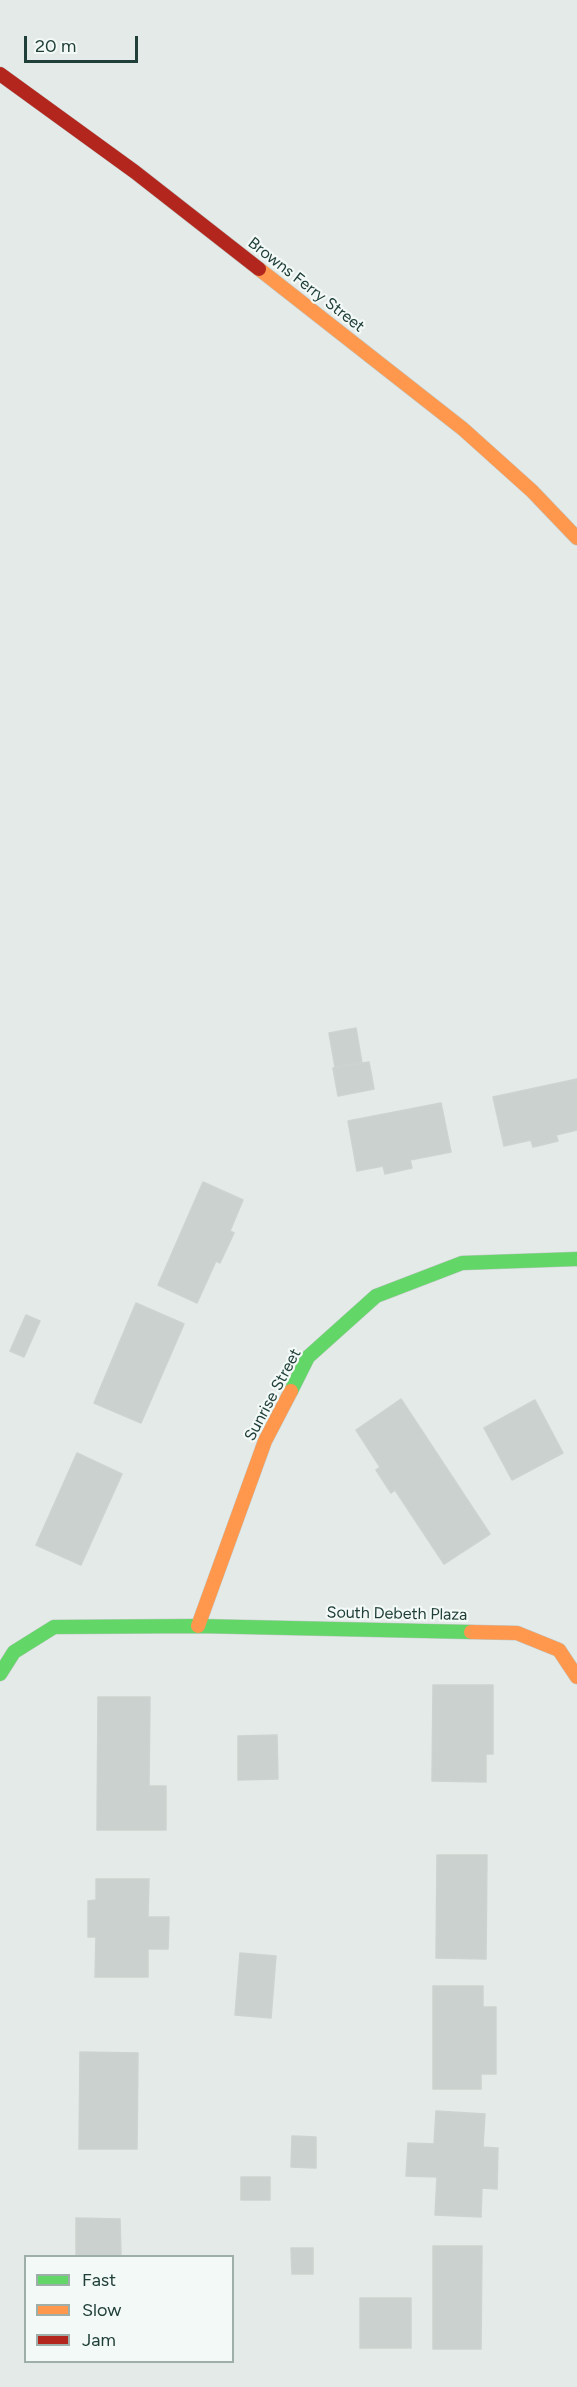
<!DOCTYPE html>
<style>
body{margin:0}
#map{position:relative;width:577px;height:2387px;overflow:hidden;background:#e4eae7;font-family:Figtree,sans-serif}
canvas{display:block}
.legend{position:absolute;left:24px;top:2255px;width:210px;height:108px;box-sizing:border-box;background:#f2f9f6;border:2px solid #9eafaa;margin:0;padding:8px 10px;list-style:none;font-size:18px;color:#203f38}
.legend li{display:flex;align-items:center;gap:12px;height:30px}
.legend b{width:30px;border:2px solid #9eafaa}
.scale{position:absolute;left:24px;top:36px;width:114px;height:27px;box-sizing:border-box;border:3px solid #203f38;border-top:0;padding-left:8px;font-size:18px;line-height:21px;white-space:nowrap;color:#203f38;-webkit-text-stroke:4px #f2f9f6;paint-order:stroke}
</style>
<div id="map">
<canvas width="577" height="2387"></canvas>
<ul class="legend">
<li><b style="height:8px;background:#63d668"></b>Fast</li>
<li><b style="height:8px;background:#ff974d"></b>Slow</li>
<li><b style="height:8px;background:#b3261e"></b>Jam</li>
</ul>
<div class="scale">20 m</div>
</div>
<script>
const ctx = document.querySelector('canvas').getContext('2d');
ctx.lineJoin = 'round';
function paint(path, color) {
  ctx.fillStyle = color;
  ctx.fill(path, 'evenodd');
}
function strokePath(path, color, width, dash) {
  ctx.strokeStyle = color;
  ctx.lineWidth = width;
  ctx.lineCap = dash ? 'butt' : 'round';
  ctx.setLineDash(dash || []);
  ctx.stroke(path);
}
function drawText(font, color, halo, rows, align = 'center') {
  ctx.font = font + ' Figtree,sans-serif';
  ctx.lineWidth = 4.5;
  ctx.setLineDash([]);
  ctx.textBaseline = 'middle';
  ctx.strokeStyle = halo;
  ctx.fillStyle = color;
  for (const [text, x, y, turn = 0] of rows) {
    ctx.save();
    ctx.translate(x, y);
    ctx.rotate((+turn || 0) * Math.PI / 180);
    ctx.textAlign = isNaN(turn) ? turn : align;
    if (halo) ctx.strokeText(text, 0, 0);
    ctx.fillText(text, 0, 0);
    ctx.restore();
  }
}
const building = new Path2D(`
 M356,1028L362,1063L335,1067L329,1033Z
 M369,1062L374,1089L338,1096L333,1068Z
 M577,1079V1130L556,1135L558,1141L533,1147L531,1140L504,1146L493,1097Z
 M441,1103L451,1152L410,1160L412,1168L385,1174L383,1166L357,1171L348,1121Z
 M203,1182L243,1200L230,1231L234,1233L220,1263L216,1261L197,1303L158,1285Z
 M136,1303L184,1324L141,1423L94,1403Z
 M26,1315L40,1321L24,1357L10,1351Z
 M401,1399L490,1534L444,1564L395,1490L391,1493L376,1470L380,1467L356,1430Z
 M535,1400L563,1453L512,1480L484,1428Z
 M77,1453L122,1474L81,1565L36,1545Z
 M433,1685H493V1754H486V1782L432,1781Z
 M98,1697H150L149,1786H166V1830H97Z
 M277,1735L278,1779L238,1780V1736Z
 M437,1855H487L486,1959L436,1958Z
 M96,1879H149L148,1917H169L168,1949H148V1977H95L96,1937H88V1901L96,1900Z
 M240,1953L276,1956L271,2018L235,2015Z
 M433,1986H483V2007H496V2074H481V2089H433Z
 M80,2052L138,2053L137,2149H79Z
 M436,2111L485,2114L483,2147L498,2148L497,2189L482,2188L481,2217L435,2215L437,2177L406,2176L408,2143L434,2144Z
 M292,2136L316,2137V2168L291,2167Z
 M241,2177H270V2200H241Z
 M76,2218L120,2219L121,2256H76Z
 M433,2246H482L481,2349H433Z
 M291,2248H313V2274H292Z
 M360,2298H411V2348H360Z`);
const fast = new Path2D(`
 M291,1391L308,1357L376,1296L462,1263L577,1259
 M0,1674L14,1652L54,1627L198,1626L471,1632`);
const slow = new Path2D(`
 M259,269L463,429L532,491L577,538
 M198,1626L265,1441L291,1391
 M471,1632L517,1633L559,1650L577,1677`);
const jam = new Path2D(`
 M0,74L135,172L259,269`);
const streetNames = [
 ["Browns Ferry Street",306,285,38],
 ["Sunrise Street",273,1395,-62],
 ["South Debeth Plaza",397,1614,1]
];
paint(building, '#cbd1cf');
strokePath(building, '#cdd3d0', 1.5);
strokePath(fast, '#bfc8c5', 15);
strokePath(slow, '#bfc8c5', 15);
strokePath(jam, '#bfc8c5', 15);
strokePath(fast, '#63d668', 14);
strokePath(slow, '#ff974d', 14);
strokePath(jam, '#b3261e', 14);
drawText('16px', '#203f38', '#f2f9f6', streetNames);
</script>
